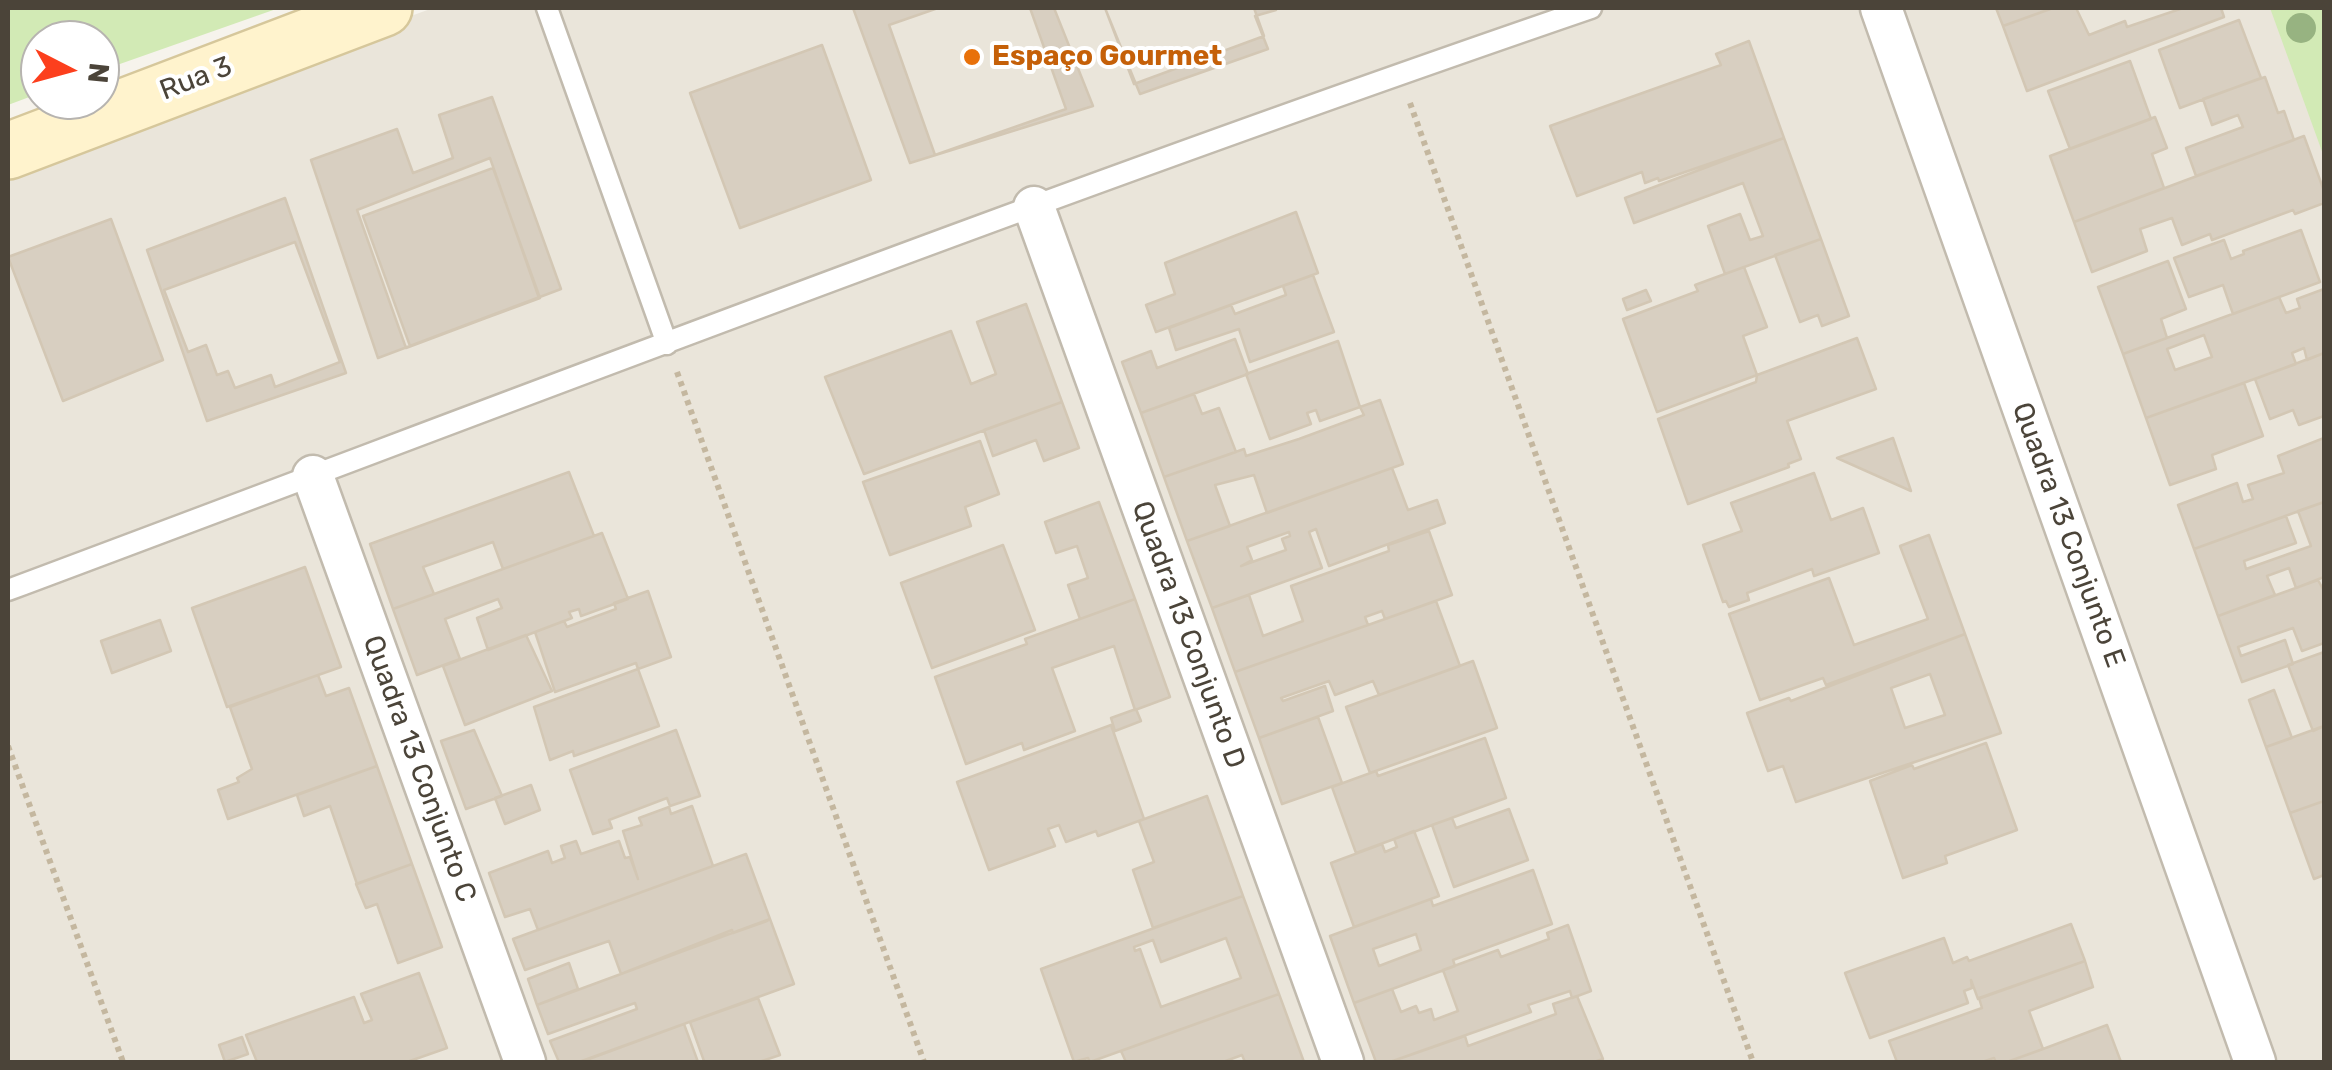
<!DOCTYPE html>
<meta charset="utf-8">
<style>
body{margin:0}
#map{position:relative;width:2332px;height:1070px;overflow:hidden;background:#f6f3ec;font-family:Rubik,sans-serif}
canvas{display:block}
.frame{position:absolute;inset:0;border:10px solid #4b4439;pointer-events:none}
.north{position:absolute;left:20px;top:20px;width:100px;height:100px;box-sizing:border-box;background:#fff;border:2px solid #b7b4b0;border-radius:50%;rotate:96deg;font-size:28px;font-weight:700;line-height:40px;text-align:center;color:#4b4439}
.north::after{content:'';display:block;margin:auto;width:35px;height:45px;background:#fc3f1d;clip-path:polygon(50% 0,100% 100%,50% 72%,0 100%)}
</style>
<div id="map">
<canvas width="2332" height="1070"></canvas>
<div class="frame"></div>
<div class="north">N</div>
</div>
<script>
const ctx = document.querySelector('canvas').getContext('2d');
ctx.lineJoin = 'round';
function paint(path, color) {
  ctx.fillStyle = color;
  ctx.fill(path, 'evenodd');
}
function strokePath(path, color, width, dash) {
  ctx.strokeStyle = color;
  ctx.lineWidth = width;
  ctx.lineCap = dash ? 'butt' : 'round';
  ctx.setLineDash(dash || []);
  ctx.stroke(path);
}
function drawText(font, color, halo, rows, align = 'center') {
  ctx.font = font + ' Rubik,sans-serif';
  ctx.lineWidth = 8;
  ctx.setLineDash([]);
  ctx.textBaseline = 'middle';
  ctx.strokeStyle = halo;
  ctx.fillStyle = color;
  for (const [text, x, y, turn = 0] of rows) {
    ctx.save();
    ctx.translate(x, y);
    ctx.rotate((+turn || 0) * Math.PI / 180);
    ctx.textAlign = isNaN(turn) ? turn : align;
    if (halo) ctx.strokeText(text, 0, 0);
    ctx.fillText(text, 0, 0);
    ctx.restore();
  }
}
const residential = new Path2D(`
 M433,8H2324V1062H8V162Z`);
const green = new Path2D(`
 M8,8H279L100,71V40H40V93L8,105Z
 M2270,8H2324V157Z`);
const building = new Path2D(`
 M853,8H1054L1093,106L910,163Z
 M938,8H1030L1066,109L935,155L889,25Z
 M1105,8H1275L1276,10L1255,16L1268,49L1140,94Z
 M1105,8H1254L1264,36L1134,84Z
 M1996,8H2053L2003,26Z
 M2053,8H2076L2089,35L2125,21L2127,27L2183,8H2221L2224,17L2027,91L2003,26Z
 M2239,20L2261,78L2180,108L2159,50Z
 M1749,41L1784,138L1659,181L1658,178L1645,183L1642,172L1577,196L1550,126L1721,65L1716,54Z
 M822,45L871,180L740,228L690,93Z
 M2130,61L2151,119L2070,149L2048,91Z
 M2265,77L2278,113L2284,111L2294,140L2196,176L2186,148L2243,127L2238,115L2212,125L2203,99Z
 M492,97L561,289L378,358L311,160L397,129L413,173L453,158L439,115Z
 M2155,117L2167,148L2152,154L2164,188L2074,222L2050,156Z
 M2304,136L2324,191V203L2295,214L2293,210L2212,240L2210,234L2182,245L2172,218L2140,229L2147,251L2092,272L2074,222Z
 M1784,138L1821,239L1725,274L1708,226L1740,214L1750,240L1763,236L1743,183L1634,223L1625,198Z
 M490,158L539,298L406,348L357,210Z
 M493,168L540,298L410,346L363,216Z
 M285,198L346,373L207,421L147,250Z
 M1296,212L1318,273L1156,332L1146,305L1175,294L1165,263Z
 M111,219L163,360L63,401L8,257Z
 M2301,230L2320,282L2233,314L2223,285L2189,297L2174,258L2224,240L2231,259L2244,254L2243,251Z
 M1821,239L1849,316L1822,326L1818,315L1800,322L1775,255Z
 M295,242L340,362L275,387L271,375L235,388L228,371L217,375L206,345L188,352L164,290Z
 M2168,261L2186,309L2161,319L2167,338L2123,354L2098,287Z
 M1744,267L1767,327L1743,336L1757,375L1657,412L1623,319L1698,291L1695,285Z
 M1313,275L1334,332L1250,362L1239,329L1176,350L1169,328L1231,305L1235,314L1286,295L1283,286Z
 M2324,289V353L2307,360L2304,348L2292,353L2296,364L2146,418L2123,354L2279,297L2286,313L2300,308L2297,299ZM2204,335L2212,357L2175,370L2167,349Z
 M1646,290L1651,301L1627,310L1623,299Z
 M1026,304L1062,402L864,474L825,377L951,331L971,384L996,374L977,322Z
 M1857,338L1876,389L1787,421L1801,459L1788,464L1789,467L1688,504L1658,419L1756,382L1757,375Z
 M1235,339L1248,374L1141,413L1122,362L1151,351L1157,368Z
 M1338,341L1360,407L1320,421L1316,410L1307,413L1311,424L1270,439L1246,374Z
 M2324,353V416L2299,425L2293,410L2270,419L2255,379Z
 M2244,383L2263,436L2212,455L2216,469L2170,485L2146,418Z
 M1194,394L1202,414L1219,408L1236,452L1164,477L1141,413Z
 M1380,400L1403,464L1267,513L1254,475L1215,485L1230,526L1187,541L1164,477L1244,449L1246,456L1299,439L1364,415L1360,407Z
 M1062,402L1079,448L1044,461L1036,440L993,456L984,430Z
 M1893,438L1911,491L1837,458Z
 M2324,438V502L2194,549L2178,505L2237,483L2243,502L2253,499L2248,485L2284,473L2278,456Z
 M980,441L999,494L965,507L971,526L890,555L863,482Z
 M1392,468L1408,510L1437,500L1445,523L1329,566L1316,529L1309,532L1322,568L1212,608L1187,541ZM1289,532L1290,536L1282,539L1286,550L1241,566L1252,560L1247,547Z
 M569,472L594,536L503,569L493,542L423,567L434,594L393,609L370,544Z
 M1814,473L1831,520L1863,508L1879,553L1814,576L1812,569L1747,593L1749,600L1729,607L1726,601L1723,602L1703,545L1742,531L1731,503Z
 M1099,502L1135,599L1080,619L1068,585L1088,578L1077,546L1056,553L1045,522Z
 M2324,502V577L2296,588L2289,568L2267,576L2275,595L2218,616L2194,549L2286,516L2296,543L2244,561L2246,569L2311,546L2298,511Z
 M1429,531L1452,595L1385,619L1382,611L1365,617L1368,625L1235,672L1212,608L1249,595L1263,636L1303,621L1291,586L1389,551L1388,545Z
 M602,533L628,599L581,616L579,609L569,612L572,618L488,650L477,618L502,608L498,599L445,619L460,659L417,675L393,609Z
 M1929,535L1965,634L1826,685L1823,678L1760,700L1729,614L1829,578L1854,645L1928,619L1900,546Z
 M1003,545L1035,630L932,668L901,583Z
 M305,567L341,667L227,707L192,608Z
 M2318,580L2324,591V643L2302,651L2293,628L2238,647L2241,656L2285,640L2293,664L2242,682L2218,616Z
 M648,591L671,657L638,669L636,663L555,692L535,632L564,621L567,627L616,609L614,603Z
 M1135,599L1170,697L1135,710L1114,646L1052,668L1075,731L1024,750L1022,743L966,764L935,677L1027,644L1025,639Z
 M1436,601L1460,666L1379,695L1373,681L1335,695L1329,681L1281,698L1283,701L1325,686L1333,711L1259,738L1235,672Z
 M160,620L171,651L112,673L101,641Z
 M1965,634L2001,733L1796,802L1783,766L1768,771L1747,713L1789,698L1791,701ZM1930,674L1945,715L1905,728L1891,688Z
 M526,635L552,691L465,725L443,666Z
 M2324,652V726L2313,731L2288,665Z
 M1473,661L1497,728L1370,773L1346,707Z
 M638,669L659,726L574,756L573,751L550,760L534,707Z
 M318,675L326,696L349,688L377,766L228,819L218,790L239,782L237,778L252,769L230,707Z
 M2274,690L2292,738L2266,747L2249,700Z
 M1136,709L1141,721L1115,731L1111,718Z
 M1318,717L1342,783L1282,804L1259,738Z
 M1111,725L1144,819L1098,836L1096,831L1066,842L1059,825L1048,829L1055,846L989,870L957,782Z
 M2324,726V801L2290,813L2266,747Z
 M474,730L502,796L466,809L441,741Z
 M676,730L700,796L670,806L667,798L609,820L612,828L593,834L570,770Z
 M1485,738L1506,798L1356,853L1332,787L1376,771L1378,776Z
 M1986,743L2017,830L1945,856L1947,863L1903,878L1870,781L1912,765L1914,769Z
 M377,766L412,864L357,884L330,806L304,816L297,795Z
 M531,785L540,810L505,824L495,798Z
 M1207,796L1243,896L1153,928L1133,870L1154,862L1139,821Z
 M2324,801V875L2314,879L2290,813Z
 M692,806L713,866L538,930L530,909L505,917L489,873L548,851L552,863L565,858L561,846L576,841L581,854L619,841L625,858L630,857L638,879L623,831L642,825L639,818L669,807L671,814Z
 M1509,809L1528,860L1454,887L1432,825L1452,818L1456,828Z
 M1414,831L1439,896L1354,927L1331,863L1382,844L1385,852L1397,847L1394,839Z
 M746,854L770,919L767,921L733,933L732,930L621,974L609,941L525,970L513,939Z
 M412,864L442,947L398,963L377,904L366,908L356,884Z
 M1533,870L1552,924L1453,960L1455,966L1354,1003L1330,936L1431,899L1433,906ZM1416,934L1421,950L1379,966L1373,949Z
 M1243,896L1279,994L1090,1062L1088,1058L1074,1062L1041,969ZM1226,938L1241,978L1161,1007L1140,949L1135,951L1134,947L1153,940L1161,962Z
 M770,919L794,984L579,1062H559L550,1041L637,1009L635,1003L548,1034L537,1005Z
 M2071,924L2085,961L1978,999L1971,980L1972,988L1964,991L1968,1003L1870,1038L1845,973L1944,938L1953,963L1967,957L1969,961Z
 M1568,925L1591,991L1572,998L1570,991L1528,1005L1531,1012L1390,1062H1376L1354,1003L1392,989L1401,1012L1416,1006L1419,1013L1431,1009L1434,1020L1458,1011L1443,970L1498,950L1501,957L1549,939L1547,933Z
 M2085,961L2093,987L2029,1011L2043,1049L2007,1062H1996L1994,1058L1982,1062H1897L1889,1041L1982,1008L1979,998Z
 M569,963L578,989L537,1005L528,979Z
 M419,973L447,1048L407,1062H257L246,1035L354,997L364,1023L372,1020L361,994Z
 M1279,994L1304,1062H1245L1242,1055L1223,1062H1126L1121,1051Z
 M1577,996L1603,1059L1594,1062H1390L1465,1036L1468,1046L1556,1014L1553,1004Z
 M758,998L780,1055L759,1062H699L704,1061L690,1022Z
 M684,1024L698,1062H591L589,1059Z
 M2107,1025L2121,1062H2007L2043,1049Z
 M242,1037L248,1054L225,1062L219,1045Z`);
const path = new Path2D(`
 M1410,103L1753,1062
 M677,372L924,1062
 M8,746L123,1062`);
const service = new Path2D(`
 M547,8L667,344
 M8,590C535,393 1059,190 1591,8`);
const minor = new Path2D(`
 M1881,8L2255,1062
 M1034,207L1343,1062
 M313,476L525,1062`);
const secondary = new Path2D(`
 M8,151L384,8`);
const trees = [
 [2301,28]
];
const markers = [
 [972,57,10,"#e8710a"]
];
const foodNames = [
 ["Espaço Gourmet",992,57]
];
const streetNames = [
 ["Rua 3",196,79,-21],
 ["Quadra 13 Conjunto E",2068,535,70],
 ["Quadra 13 Conjunto D",1188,635,70],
 ["Quadra 13 Conjunto C",419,769,70]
];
paint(residential, '#eae5da');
paint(green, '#d2eab5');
paint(building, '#d8cfc1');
strokePath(building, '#d3c7b4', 2.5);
strokePath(service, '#c2bbae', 25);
strokePath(minor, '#c2bbae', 45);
strokePath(secondary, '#d6c79b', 60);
strokePath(path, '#c4b79f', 6, [5, 5]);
strokePath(service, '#fff', 20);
strokePath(minor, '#fff', 40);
strokePath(secondary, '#fff3cd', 55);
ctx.fillStyle = '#97b381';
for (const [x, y] of trees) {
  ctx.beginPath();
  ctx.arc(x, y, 15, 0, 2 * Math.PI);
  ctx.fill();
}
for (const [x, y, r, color] of markers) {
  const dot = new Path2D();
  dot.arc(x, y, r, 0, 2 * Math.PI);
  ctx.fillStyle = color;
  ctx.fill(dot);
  strokePath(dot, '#fff', 4);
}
drawText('bold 28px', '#c56008', '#fff', foodNames, 'left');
drawText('28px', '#4b4439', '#fff', streetNames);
</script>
